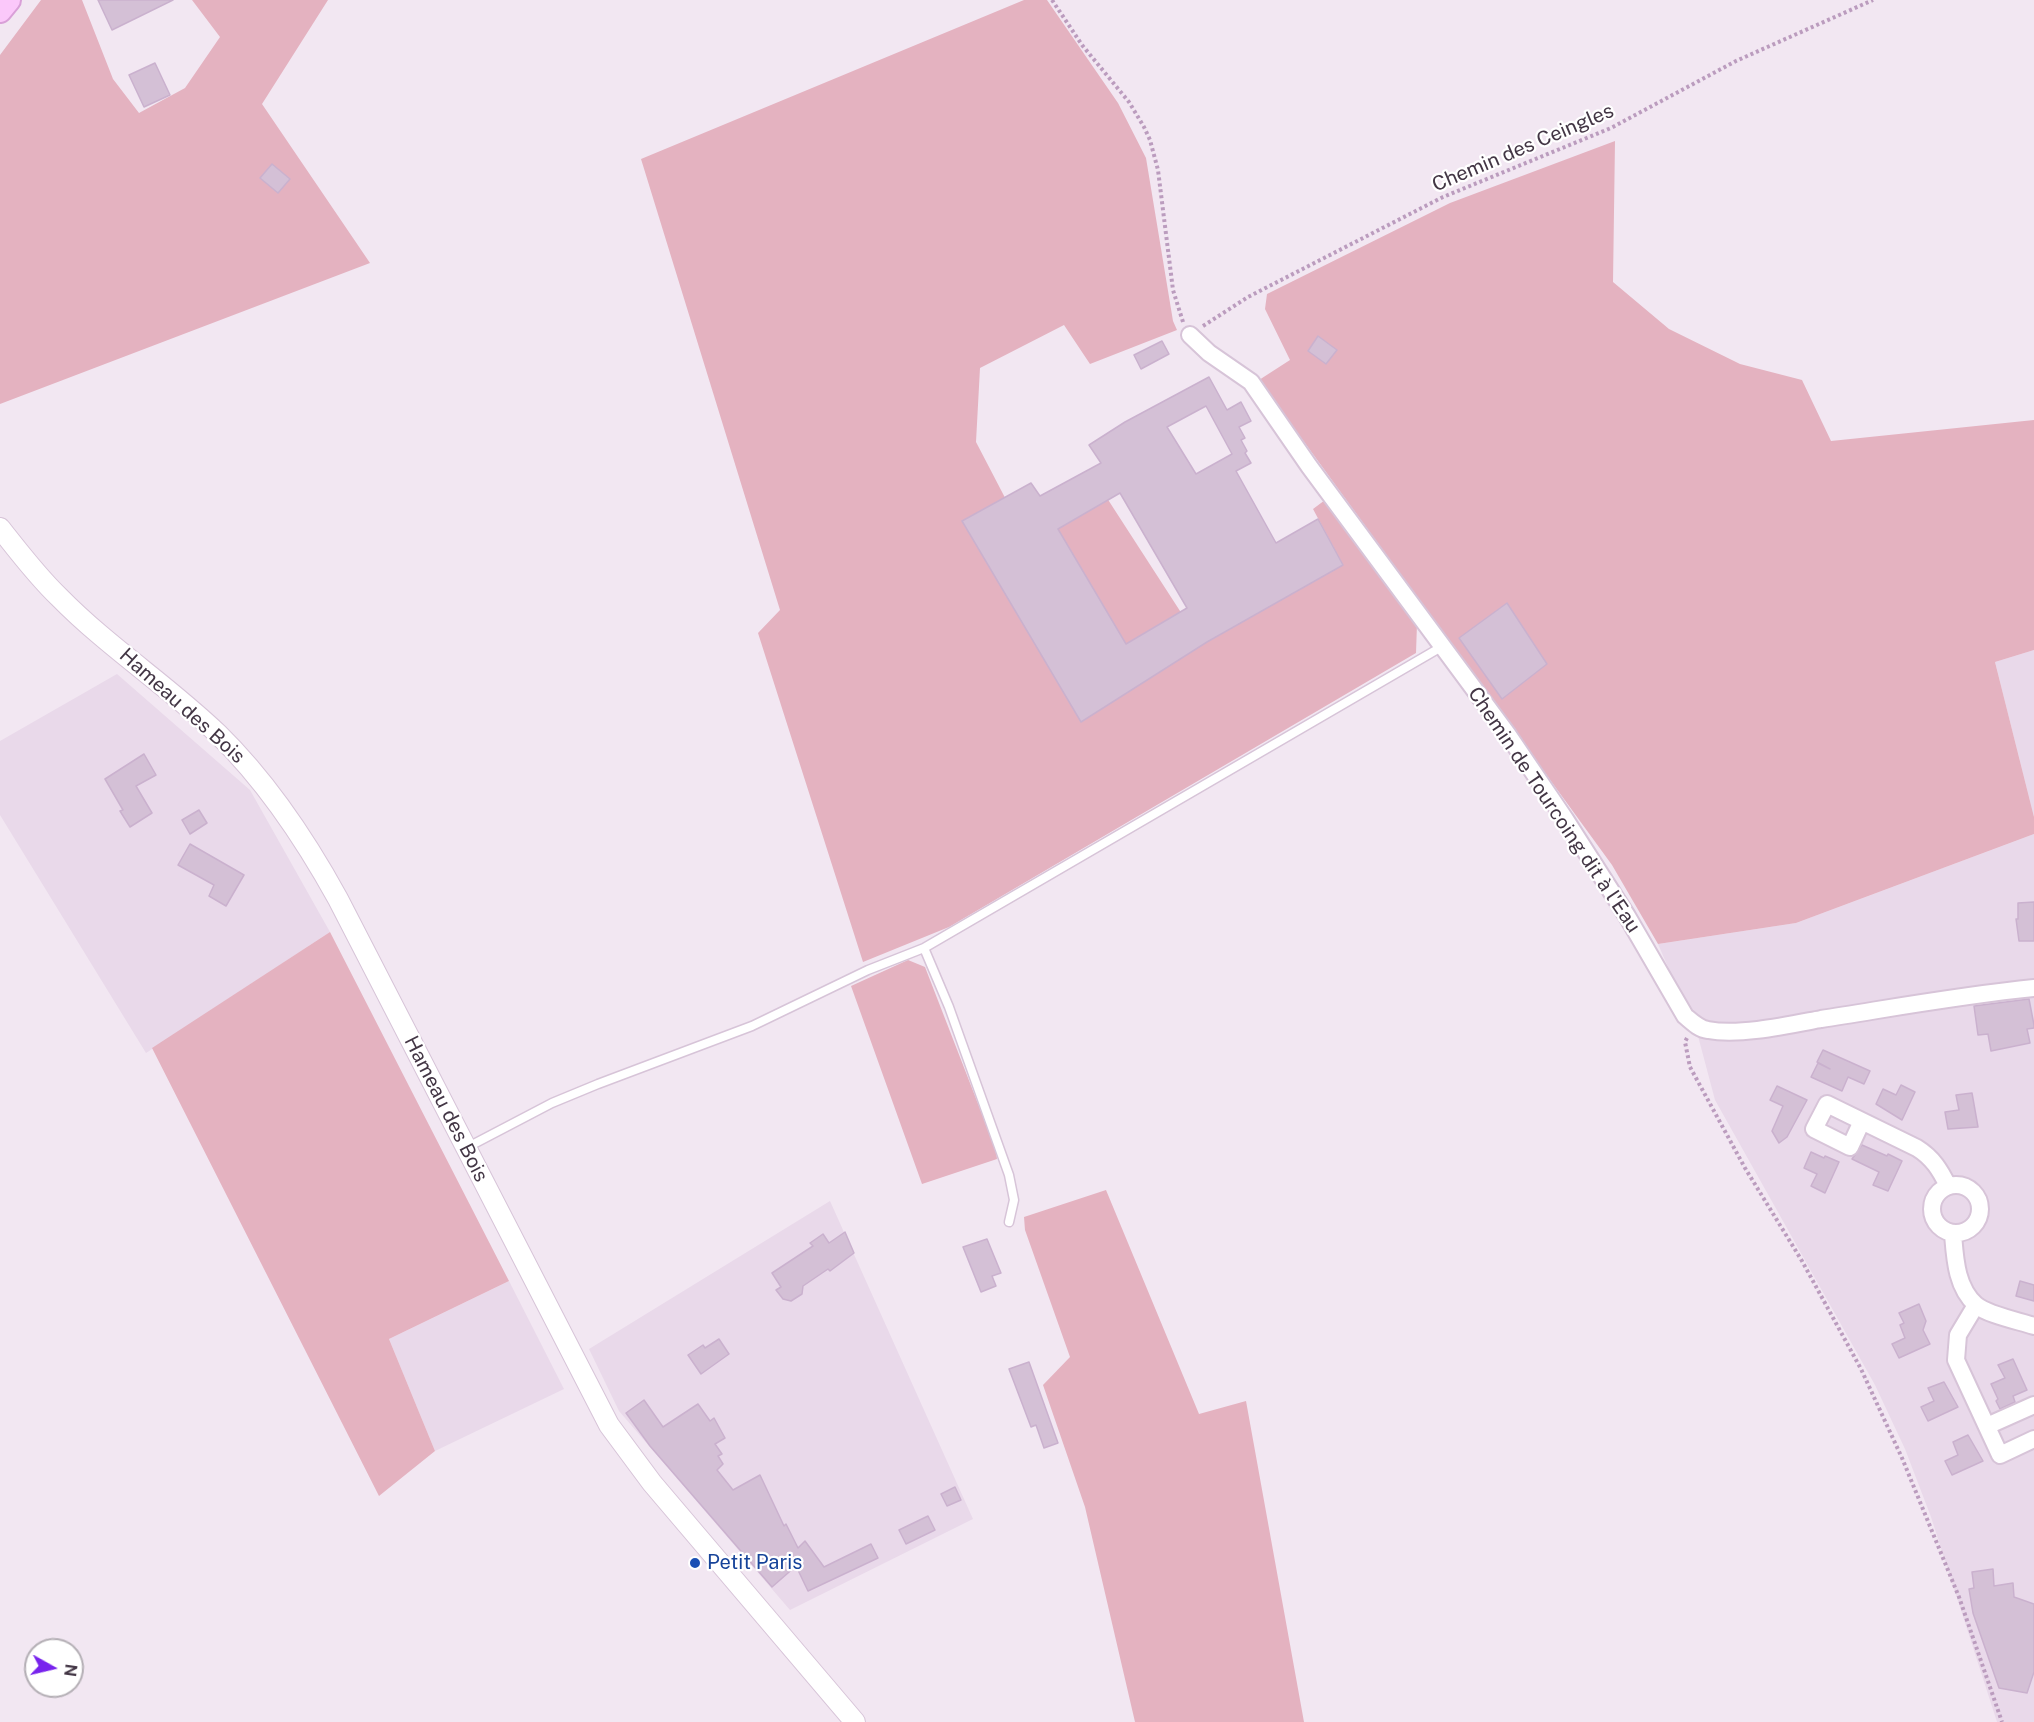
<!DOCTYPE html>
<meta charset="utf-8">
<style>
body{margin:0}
#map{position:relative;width:2034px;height:1722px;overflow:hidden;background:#f2e7f2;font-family:"Public Sans",sans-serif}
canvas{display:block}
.north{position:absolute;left:24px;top:1638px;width:60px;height:60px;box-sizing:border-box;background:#fff;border:2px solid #b4afb5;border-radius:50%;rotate:98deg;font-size:16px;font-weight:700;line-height:24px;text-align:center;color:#433645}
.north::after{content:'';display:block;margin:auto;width:21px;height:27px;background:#7823ed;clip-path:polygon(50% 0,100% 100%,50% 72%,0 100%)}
</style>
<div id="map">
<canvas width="2034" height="1722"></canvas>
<div class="north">N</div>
</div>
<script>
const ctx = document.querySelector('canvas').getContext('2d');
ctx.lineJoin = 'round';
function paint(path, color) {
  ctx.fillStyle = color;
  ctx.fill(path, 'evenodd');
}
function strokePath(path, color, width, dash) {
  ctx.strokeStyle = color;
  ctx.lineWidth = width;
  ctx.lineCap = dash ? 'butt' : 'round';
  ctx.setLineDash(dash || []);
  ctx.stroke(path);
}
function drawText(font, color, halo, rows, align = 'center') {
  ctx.font = font + ' "Public Sans",sans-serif';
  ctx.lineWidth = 4.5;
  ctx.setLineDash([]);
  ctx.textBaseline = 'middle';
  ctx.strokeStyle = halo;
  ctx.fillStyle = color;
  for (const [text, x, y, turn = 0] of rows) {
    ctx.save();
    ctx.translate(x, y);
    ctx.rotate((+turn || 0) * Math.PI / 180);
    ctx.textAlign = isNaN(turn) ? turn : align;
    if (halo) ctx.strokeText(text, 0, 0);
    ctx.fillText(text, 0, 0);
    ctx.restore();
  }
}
const residential = new Path2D(`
 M2034,650V817L1995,662Z
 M117,674L250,790L330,932L146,1053L0,815V741Z
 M2034,834V1722H1997L1931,1517L1905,1449L1875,1385L1715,1100L1698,1036L1658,944L1796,923Z
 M830,1201L973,1519L790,1610L619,1411L589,1349Z
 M509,1281L564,1389L435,1451L389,1339Z`);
const green = new Path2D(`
 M41,0H82L113,79L139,113L185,88L220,37L192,0H328L262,104L370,263L0,404V55Z
 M1024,0H1047L1118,103L1146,158L1173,321L1177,330L1090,364L1064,325L980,368L976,442L1014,515L1094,478L1202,645L1343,565L1313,509L1325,500L1417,624L1416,653L949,927L863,962L758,633L780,610L641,159Z
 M1615,141L1613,282L1669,329L1740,364L1802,380L1831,441L2034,420V650L1995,662L2034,817V834L1796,923L1658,944L1612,865L1259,380L1290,360L1265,309L1267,294L1450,203Z
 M330,932L509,1281L389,1339L435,1451L379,1496L152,1048Z
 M908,960L925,967L996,1150L997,1159L922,1184L851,986Z
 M1106,1190L1199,1414L1246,1401L1304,1722H1135L1085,1507L1043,1385L1070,1357L1025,1230L1024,1217Z`);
const building = new Path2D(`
 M98,0H173L112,30Z
 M155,63L170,95L144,107L129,75Z
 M272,164L290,179L278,193L260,178Z
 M1318,336L1337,350L1326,364L1308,351Z
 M1162,341L1169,354L1141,369L1134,355Z
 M1209,377L1227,410L1241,402L1251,421L1239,427L1245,438L1241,440L1247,451L1245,453L1251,463L1236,471L1276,543L1318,519L1343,565L1207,642L1081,722L962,521L1031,483L1040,496L1101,463L1089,445L1125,422ZM1206,406L1232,454L1196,474L1167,427ZM1120,493L1187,608L1126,644L1058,529Z
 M1507,603L1547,664L1502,699L1459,638Z
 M144,754L156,775L136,786L152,813L130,827L120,811L123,810L105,779Z
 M199,810L207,823L190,834L182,820Z
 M190,844L244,875L226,906L209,896L214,885L178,865Z
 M2034,902V941H2019L2016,919H2018V903Z
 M2029,999L2034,1025V1028L2027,1029L2030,1043L1991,1051L1988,1034L1978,1035L1974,1006Z
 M1823,1050L1870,1071L1864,1084L1848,1077L1842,1091L1811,1077L1818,1063L1830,1069L1817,1062Z
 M1901,1085L1915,1092L1902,1120L1876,1104L1883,1089L1896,1095Z
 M1777,1086L1807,1100L1787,1137L1779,1143L1772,1131L1783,1106L1770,1100Z
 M1972,1093L1978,1127L1948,1129L1945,1112L1959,1110L1956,1095Z
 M1862,1145L1887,1156L1888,1154L1902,1161L1888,1191L1873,1185L1879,1172L1852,1159Z
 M1811,1152L1824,1158L1825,1156L1839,1162L1825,1193L1811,1186L1817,1174L1804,1168Z
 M845,1232L854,1253L830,1271L828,1269L803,1286L802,1294L791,1301L783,1299L776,1290L781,1287L772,1273L813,1246L810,1243L823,1234L829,1243Z
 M987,1239L1001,1273L992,1276L996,1286L981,1292L963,1247Z
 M2020,1281L2034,1285V1301L2016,1296Z
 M1919,1304L1926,1321L1923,1330L1930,1344L1899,1358L1892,1344L1905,1338L1900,1325L1904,1323L1899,1313Z
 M719,1339L729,1354L701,1374L688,1355L703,1345L705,1348Z
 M2013,1359L2027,1390L2013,1396L2015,1402L2000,1409L1996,1401L1998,1399L1991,1384L2005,1378L1998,1365Z
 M1029,1362L1058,1443L1044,1448L1036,1425L1031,1427L1009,1369Z
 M1944,1382L1958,1407L1928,1421L1921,1407L1934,1401L1928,1388Z
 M644,1400L663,1427L698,1404L710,1421L714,1418L725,1438L715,1444L722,1454L718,1456L723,1464L717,1470L733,1490L760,1475L784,1526L786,1524L798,1548L805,1541L824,1567L871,1544L878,1558L808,1591L796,1566L772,1587L650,1446L626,1413Z
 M1968,1435L1983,1461L1952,1475L1945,1461L1958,1455L1953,1442Z
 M955,1487L961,1500L947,1506L941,1494Z
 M928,1516L935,1530L906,1544L899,1530Z
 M1993,1569L1994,1586L2013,1583L2014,1597L2034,1604V1672L2027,1693L1999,1688L1973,1613L1969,1589L1974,1588L1972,1572Z`);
const path = new Path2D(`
 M1052,0L1082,45L1129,102L1144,127L1150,140L1158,170L1173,290L1183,322
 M1203,326L1248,297L1443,197L1611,128L1736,61L1873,0
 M1687,1038L1685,1042L1690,1067L1745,1168L1802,1261L1861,1369L1902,1458L1959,1597L2002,1722`);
const service = new Path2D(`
 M924,948L949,1007L1009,1175L1014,1200L1009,1222
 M466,1148L552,1103L598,1084L752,1026L868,970L924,948L1443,646`);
const minor = new Path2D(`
 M1190,335L1209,353L1251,382L1309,466L1508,735L1565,819L1627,916L1685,1016C1692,1022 1699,1029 1708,1030C1740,1036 1789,1025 1821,1019C1892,1008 1963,995 2034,988
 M1862,1121L1850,1147L1814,1129L1827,1104L1917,1148C1933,1158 1940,1170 1948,1186
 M1932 1209a24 24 0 1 1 48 0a24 24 0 1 1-48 0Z
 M1953,1234C1955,1258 1956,1287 1976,1305C1988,1315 2019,1321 2034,1326
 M1976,1305L1958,1335L1956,1360L2000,1455L2034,1439
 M1987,1426L2034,1405`);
const tertiary = new Path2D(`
 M0,528C19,552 37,576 59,597C108,647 167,685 218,734C267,782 305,839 338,899L609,1425L652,1483L855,1722`);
const secondary = new Path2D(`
 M0,11L9,0`);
const markers = [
 [695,1563,6,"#1a4fb4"]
];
const streetNames = [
 ["Chemin des Ceingles",1523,148,-23],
 ["Hameau des Bois",182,706,42],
 ["Chemin de Tourcoing dit à l'Eau",1554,810,56],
 ["Hameau des Bois",446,1109,63]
];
const transitNames = [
 ["Petit Paris",707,1563]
];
paint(residential, '#e9d9ea');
paint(green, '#e4b2c0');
paint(building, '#d4c0d6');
strokePath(building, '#cab1ce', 1.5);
strokePath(service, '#d7c4d8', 11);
strokePath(minor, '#d7c4d8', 20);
strokePath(tertiary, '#d7c4d8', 22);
strokePath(secondary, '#d9a0d8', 26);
strokePath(path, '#bb9cbe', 4, [3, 3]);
strokePath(service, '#fff', 8);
strokePath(minor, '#fff', 16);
strokePath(tertiary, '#fff', 20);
strokePath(secondary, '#fbc8fa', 22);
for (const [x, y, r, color] of markers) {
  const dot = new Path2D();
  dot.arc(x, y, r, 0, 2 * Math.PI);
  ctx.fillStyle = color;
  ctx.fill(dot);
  strokePath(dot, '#fff', 2);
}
drawText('20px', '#433645', '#fff', streetNames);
drawText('20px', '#164399', '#fff', transitNames, 'left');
</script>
